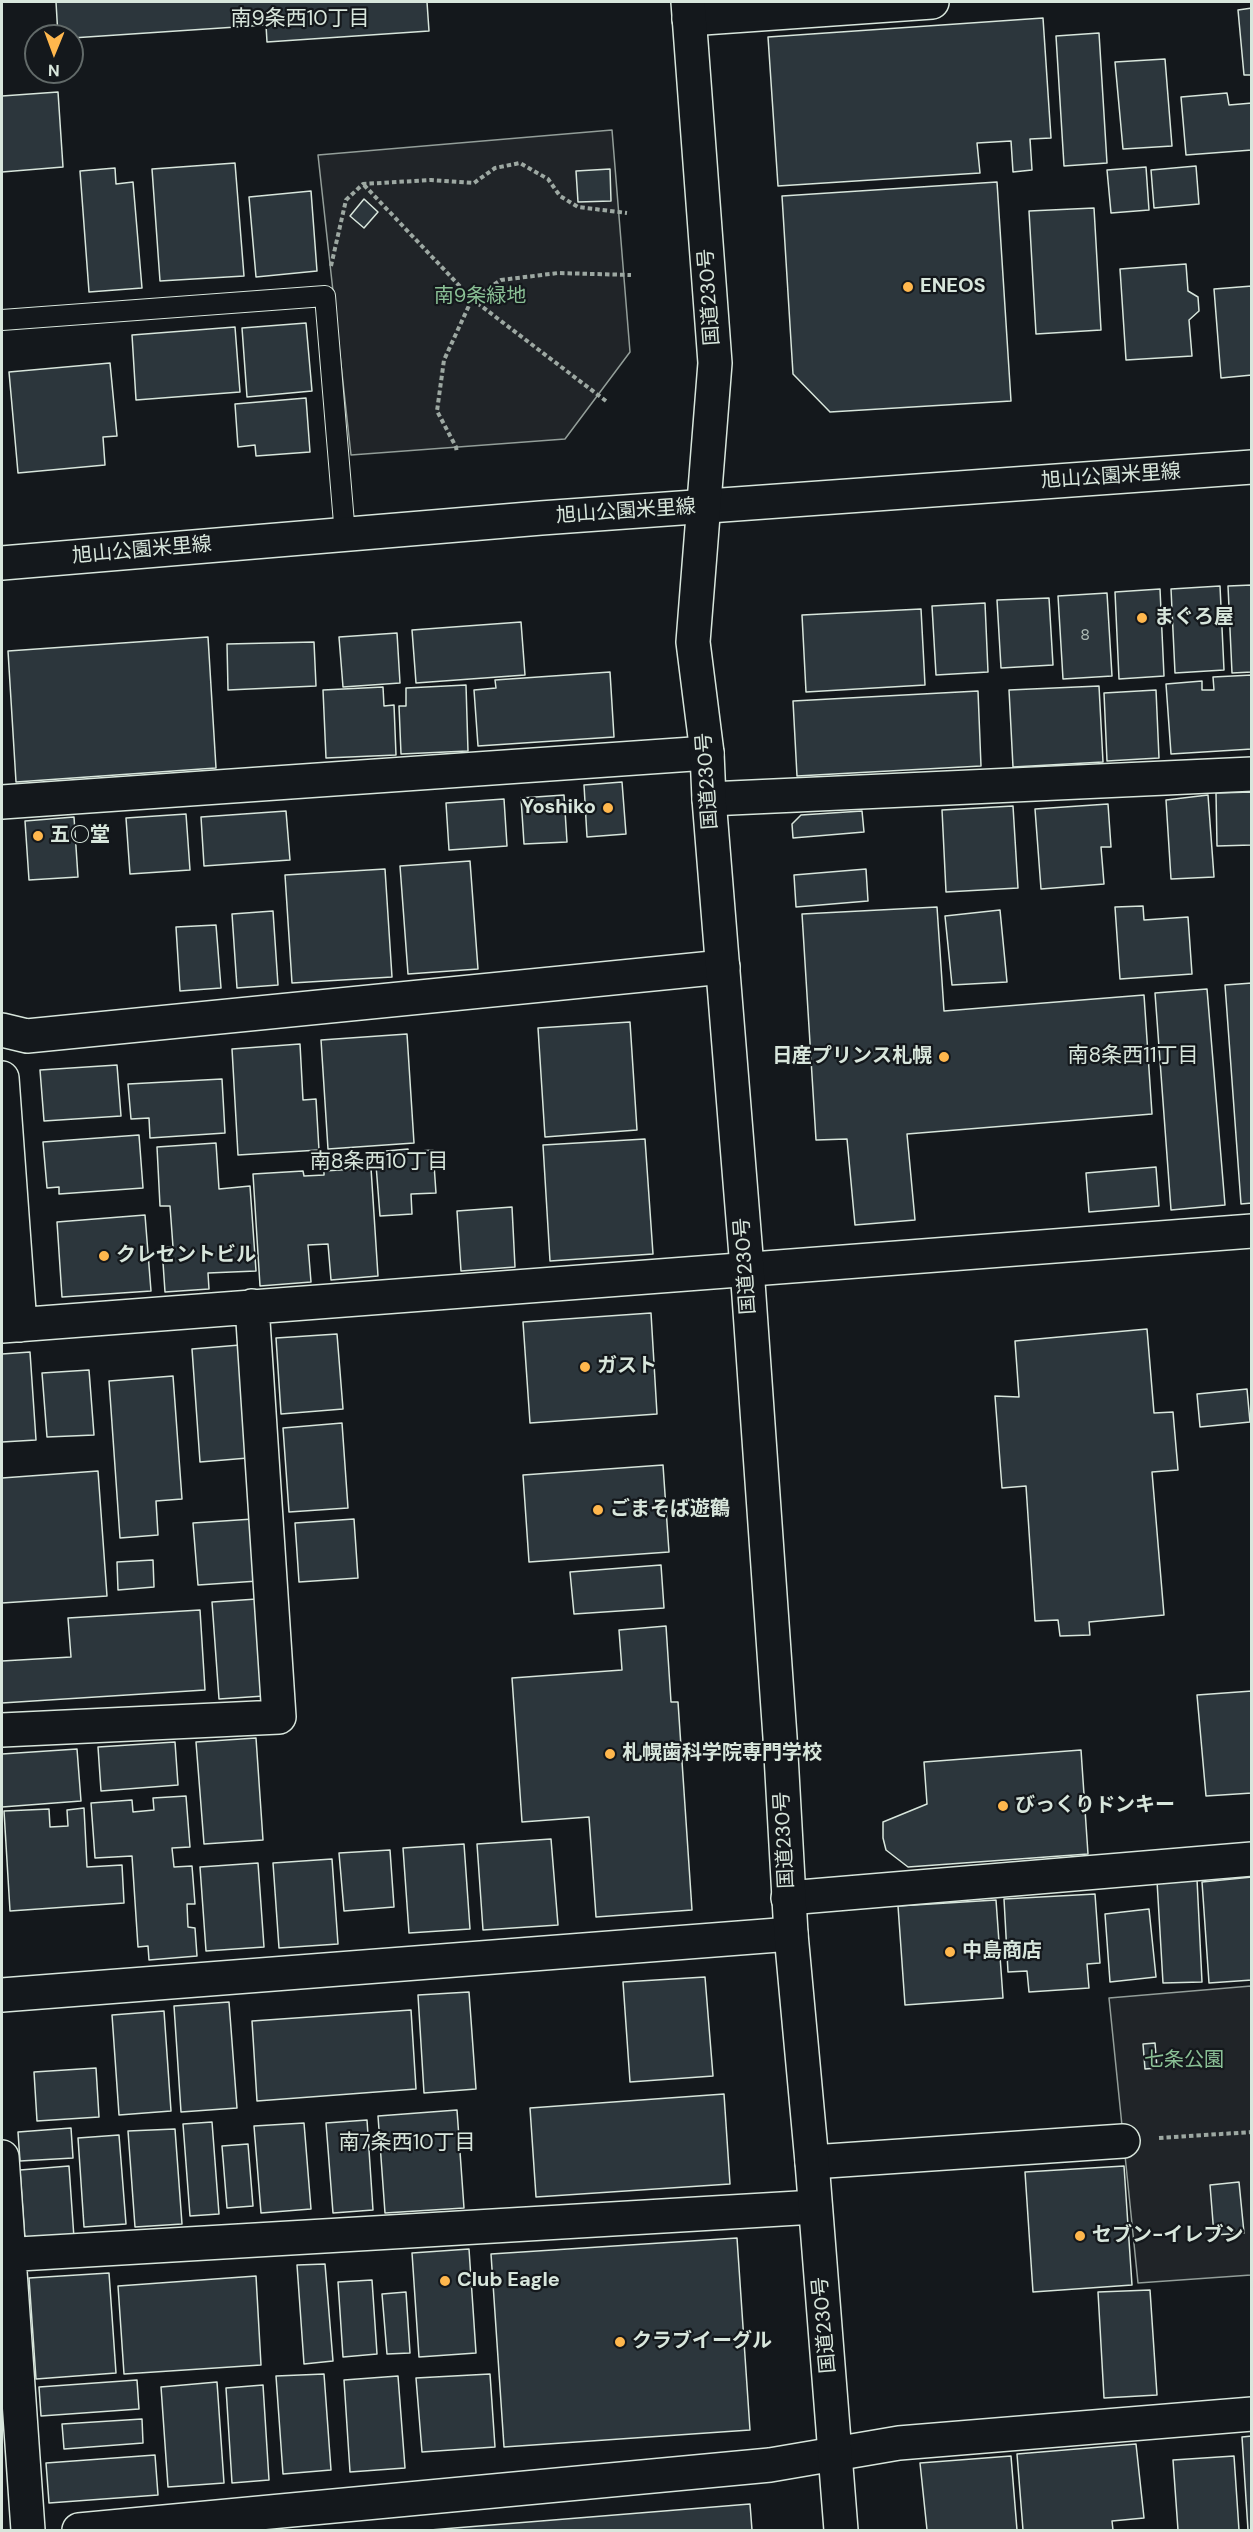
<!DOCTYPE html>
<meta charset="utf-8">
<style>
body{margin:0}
#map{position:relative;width:1253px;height:2532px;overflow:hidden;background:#14181c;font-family:"DM Sans",sans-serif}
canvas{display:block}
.frame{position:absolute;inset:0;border:3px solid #d8e6dc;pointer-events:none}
.north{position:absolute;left:24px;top:24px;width:60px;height:60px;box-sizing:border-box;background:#14181c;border:2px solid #626a69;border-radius:50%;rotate:181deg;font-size:16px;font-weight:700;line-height:24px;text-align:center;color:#d8e6dc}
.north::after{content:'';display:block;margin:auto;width:21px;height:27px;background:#ffb74d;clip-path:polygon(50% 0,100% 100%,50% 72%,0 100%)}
</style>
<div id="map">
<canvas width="1253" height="2532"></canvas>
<div class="frame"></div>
<div class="north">N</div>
</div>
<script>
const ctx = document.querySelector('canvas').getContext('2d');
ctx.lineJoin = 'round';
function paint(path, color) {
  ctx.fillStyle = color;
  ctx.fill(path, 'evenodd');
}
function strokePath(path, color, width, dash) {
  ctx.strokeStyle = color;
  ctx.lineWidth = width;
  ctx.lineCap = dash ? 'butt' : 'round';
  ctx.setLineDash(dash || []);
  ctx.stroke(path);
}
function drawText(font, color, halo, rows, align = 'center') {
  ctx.font = font + ' "DM Sans","Noto Sans JP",sans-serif';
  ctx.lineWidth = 4.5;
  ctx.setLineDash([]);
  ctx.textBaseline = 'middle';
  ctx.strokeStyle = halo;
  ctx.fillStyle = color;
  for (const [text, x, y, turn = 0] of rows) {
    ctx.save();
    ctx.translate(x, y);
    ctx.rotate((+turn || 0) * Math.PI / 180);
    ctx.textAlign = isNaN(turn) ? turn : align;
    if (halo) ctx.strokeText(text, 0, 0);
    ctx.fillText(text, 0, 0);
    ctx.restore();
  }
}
const green = new Path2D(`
 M612,130L630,352L565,439L351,455L318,155Z
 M1251,1986V2275L1138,2283L1109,1998Z`);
const building = new Path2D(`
 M56,2H427L429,31L267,42L266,25L72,38V36H58Z
 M1252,8V75H1244L1238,10Z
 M1043,18L1051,138L1030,139L1032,170L1013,172L1011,141L977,143L980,173L778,186L768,37Z
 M1099,33L1107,163L1064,166L1056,36Z
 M1165,59L1172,146L1123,149L1115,62Z
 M58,92L63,167L2,172V96Z
 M1227,93L1229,105L1252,103V150L1186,155L1181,97Z
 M235,163L244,276L160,281L152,169Z
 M1196,166L1199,204L1154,208L1151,170Z
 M1146,167L1149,210L1111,213L1107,170Z
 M115,168L116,184L133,182L142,288L89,292L80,171Z
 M610,169L611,201L578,202L576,171Z
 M997,182L1011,401L830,412L793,374L782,196Z
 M311,191L317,271L256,277L249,197Z
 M364,199L378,212L364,228L350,216Z
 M1094,208L1101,330L1036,334L1029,211Z
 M1186,264L1188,291L1198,297L1199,311L1189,320L1192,356L1126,360L1120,269Z
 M1252,286V375L1221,378L1214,289Z
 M306,323L312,391L247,397L242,328Z
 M235,327L240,392L136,400L132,335Z
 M110,363L117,436L103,437L105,465L18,473L9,372Z
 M306,398L310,452L256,456L255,445L238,447L235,404Z
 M1252,585V672L1232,673L1228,586Z
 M1220,586L1224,670L1175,673L1171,589Z
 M1160,589L1164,676L1119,679L1115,592Z
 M1107,593L1112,676L1063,679L1058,596Z
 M1049,598L1053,665L1001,668L997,600Z
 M985,603L988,672L936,675L932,606Z
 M921,609L925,685L806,692L802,615Z
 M521,622L525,675L416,683L412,630Z
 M397,633L400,683L343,687L339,637Z
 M208,637L216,768L16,782L8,651Z
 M314,642L316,686L228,690L227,644Z
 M610,672L614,737L478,746L474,690L496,688L495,680Z
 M1252,675V749L1171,754L1166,684L1202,681V690H1214L1213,677Z
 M466,685L468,751L401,754L399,706H406V688Z
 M1099,686L1103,762L1013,767L1009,690Z
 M383,687L384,706L394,705L396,755L326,758L323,690Z
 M1156,690L1159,758L1107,761L1104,693Z
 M978,691L981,766L797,776L793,701Z
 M622,782L626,834L587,837L584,785Z
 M1252,792V845L1217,846L1216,793Z
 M564,795L567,842L524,844L521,798Z
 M1208,795L1214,877L1171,879L1166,800Z
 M504,799L507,846L449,850L446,803Z
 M1108,804L1111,847H1101L1104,884L1041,889L1035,809Z
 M1013,806L1018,888L946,892L942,810Z
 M286,811L290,860L204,866L201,817Z
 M862,811L864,832L793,838L792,824L801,815Z
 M186,814L190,870L130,874L126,818Z
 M74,817L78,877L29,880L25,821Z
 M470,861L478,969L408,974L400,866Z
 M385,869L392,977L292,983L285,875Z
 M866,869L868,901L796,907L794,875Z
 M1143,906L1144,920L1188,917L1192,974L1120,979L1115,907Z
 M937,907L944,1011L1144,995L1152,1114L907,1134L915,1220L855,1225L847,1139L816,1140L802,914Z
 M1000,910L1007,982L952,985L945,916Z
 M273,911L278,985L237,988L232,914Z
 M216,925L221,988L180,991L176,927Z
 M1252,983V1203L1241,1204L1225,985Z
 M1207,989L1225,1205L1171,1210L1155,993Z
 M630,1022L637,1130L545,1137L538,1028Z
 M407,1034L414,1143L328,1149L321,1040Z
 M300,1044L303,1100L316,1099L319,1150L238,1155L232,1049Z
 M117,1065L121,1116L44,1121L40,1070Z
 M222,1079L225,1133L150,1138L149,1118L131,1119L128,1084Z
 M139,1135L143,1188L59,1194V1187L47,1188L43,1142Z
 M645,1139L653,1254L550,1261L543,1145Z
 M216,1143L219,1189L250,1186L256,1271L208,1273L209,1289L165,1292L162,1248L173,1247L170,1206H160L157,1147Z
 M408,1149V1152L433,1150L436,1193L411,1194L412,1214L380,1216L375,1152Z
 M1156,1167L1159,1206L1089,1212L1086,1173Z
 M371,1168L378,1276L331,1280L328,1244L308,1245L311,1282L260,1286L253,1174L303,1171L304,1176L324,1175V1171Z
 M512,1207L515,1267L461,1271L457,1211Z
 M145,1215L151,1291L62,1297L57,1222Z
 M651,1313L657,1414L530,1423L523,1322Z
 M1147,1329L1154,1413L1173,1412L1178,1470L1152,1472L1164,1615L1089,1622L1090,1635L1060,1636L1058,1620L1035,1621L1026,1486L1002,1488L995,1396L1019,1397L1015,1341Z
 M337,1334L343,1409L281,1414L276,1338Z
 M240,1345L248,1458L200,1462L192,1349Z
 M30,1352L36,1440L2,1442V1354Z
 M89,1370L94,1435L47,1437L42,1373Z
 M173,1376L182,1499L156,1501L158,1535L120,1538L109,1381Z
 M1247,1389L1250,1422L1200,1427L1197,1394Z
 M342,1423L348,1508L289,1512L283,1428Z
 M663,1465L669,1552L529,1562L523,1475Z
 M98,1471L107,1596L2,1603V1478Z
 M253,1519L258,1581L198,1585L193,1523Z
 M354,1519L358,1578L299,1582L295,1523Z
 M153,1560L154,1587L118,1590L117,1562Z
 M661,1565L664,1608L574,1614L570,1572Z
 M257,1599L264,1696L219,1699L212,1602Z
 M200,1610L205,1690L2,1703V1661L71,1657L68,1618Z
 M666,1626L671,1702H678L692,1910L596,1917L589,1817L522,1822L512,1678L622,1670L619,1630Z
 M1252,1691V1793L1206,1796L1197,1695Z
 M256,1738L263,1840L204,1844L196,1742Z
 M175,1742L178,1785L101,1791L98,1747Z
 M77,1749L81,1801L2,1807V1754Z
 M1081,1750L1088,1854L908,1867L886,1850L883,1838V1822L927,1804L924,1762Z
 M186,1796L190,1847L172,1848L174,1867L192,1866L195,1904H187L188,1927L195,1928L197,1956L149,1960L148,1946L138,1947L132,1856L95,1858L91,1803L132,1800L133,1812L154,1810L153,1798Z
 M84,1808L87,1867L122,1865L124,1903L10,1911L4,1811L49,1809L50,1827L68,1826L67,1810Z
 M551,1839L558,1925L483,1930L477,1844Z
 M464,1844L470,1929L409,1933L403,1848Z
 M390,1850L394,1907L344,1911L339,1853Z
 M332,1859L338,1944L279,1948L273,1863Z
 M258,1863L264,1947L206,1951L200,1867Z
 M1252,1877V1980L1209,1983L1202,1882Z
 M1197,1879L1202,1982L1163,1983L1157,1881Z
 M1095,1894L1100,1963L1087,1964L1089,1988L1029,1992L1027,1971L1008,1972L1004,1899Z
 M996,1900L1003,1998L905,2005L898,1906Z
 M1149,1909L1156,1977L1110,1982L1105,1914Z
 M705,1977L713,2076L630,2082L623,1982Z
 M469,1992L476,2089L424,2093L418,1995Z
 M229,2002L237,2108L181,2112L174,2006Z
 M411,2010L416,2089L257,2101L252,2021Z
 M164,2011L171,2111L119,2115L112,2015Z
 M1155,2043L1157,2068L1145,2069L1143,2044Z
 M96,2068L99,2117L37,2121L34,2072Z
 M724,2094L730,2184L536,2197L530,2108Z
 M457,2110L464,2208L385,2213L378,2116Z
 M367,2120L373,2210L333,2213L326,2123Z
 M212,2122L219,2214L190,2216L183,2124Z
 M304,2123L311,2209L261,2213L254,2126Z
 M71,2128L73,2158L20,2161L18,2132Z
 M175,2129L182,2224L135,2227L128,2131Z
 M119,2135L126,2224L84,2227L78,2138Z
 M248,2144L253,2206L227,2208L222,2146Z
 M69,2166L74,2238L25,2242L20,2170Z
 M1124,2166L1132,2285L1033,2292L1025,2172Z
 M1239,2182L1244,2233L1214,2235L1210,2185Z
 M737,2238L750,2430L504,2447L491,2254Z
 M469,2249L476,2353L419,2357L412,2253Z
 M325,2264L333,2361L304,2364L297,2265Z
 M109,2273L116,2373L36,2379L29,2278Z
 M256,2276L261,2365L124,2374L118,2286Z
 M372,2280L377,2354L343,2357L338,2282Z
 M1150,2290L1157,2395L1104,2398L1098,2292Z
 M406,2292L410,2353L387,2354L382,2294Z
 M324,2374L331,2470L283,2474L276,2376Z
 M490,2374L495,2447L422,2452L416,2378Z
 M398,2376L405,2468L350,2472L344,2380Z
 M137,2380L139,2409L41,2416L39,2387Z
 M217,2382L224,2483L168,2487L161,2387Z
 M263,2385L269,2480L232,2483L226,2388Z
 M142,2419L143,2443L64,2449L62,2424Z
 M1252,2436V2530H1248L1242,2437Z
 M1136,2444L1144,2518L1112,2521L1113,2530H1023L1017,2454Z
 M155,2455L158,2495L49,2503L46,2463Z
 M1011,2456L1017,2530H927L920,2463Z
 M1234,2456L1239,2530H1178L1173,2460Z
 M750,2504L752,2530H430Z`);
const path = new Path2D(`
 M364,185L472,299L444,360L437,411L456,447L457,453
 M331,266L346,200L363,184L431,180L474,183L495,168L520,163L548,179L560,196L578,207L627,213
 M606,401L472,299L501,280L558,273L631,275
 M1159,2138L1252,2132`);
const lane = new Path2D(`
 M2,320L325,296L345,535`);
const street = new Path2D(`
 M689,19L932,2
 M709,799L1252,774
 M2,802L707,753
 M2,1030L27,1036L723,967
 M2,1078L20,1325
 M2,1326L1252,1231
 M2,1730L279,1717L252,1306
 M788,1898L1252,1859
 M2,1995L791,1934
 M2,2157L28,2530
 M812,2162L1123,2141
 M2,2255L815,2207
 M79,2530L770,2465L899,2443L1252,2414`);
const primary = new Path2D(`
 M2,563L541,518L1252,467`);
const highway = new Path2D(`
 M688,2L715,363L693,642L707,753L709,799L747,1268L780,1737L791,1934L812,2162L841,2530`);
const markers = [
 [908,287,6,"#ffb74d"],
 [1142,618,6,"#ffb74d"],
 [608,808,6,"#ffb74d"],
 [38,836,6,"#ffb74d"],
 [944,1057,6,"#ffb74d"],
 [104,1256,6,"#ffb74d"],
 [585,1367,6,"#ffb74d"],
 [598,1510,6,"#ffb74d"],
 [610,1754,6,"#ffb74d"],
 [1003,1806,6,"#ffb74d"],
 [950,1952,6,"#ffb74d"],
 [1080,2236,6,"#ffb74d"],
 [445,2281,6,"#ffb74d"],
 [620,2342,6,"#ffb74d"]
];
const numberNames = [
 ["8",1085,636]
];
const poiNames = [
 ["ENEOS",920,287],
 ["まぐろ屋",1154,618],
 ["Yoshiko",596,808,"right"],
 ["五○堂",50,836],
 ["日産プリンス札幌",932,1057,"right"],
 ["クレセントビル",116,1256],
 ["ガスト",597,1367],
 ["ごまそば遊鶴",610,1510],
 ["札幌歯科学院専門学校",622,1754],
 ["びっくりドンキー",1015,1806],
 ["中島商店",962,1952],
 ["セブン-イレブン",1092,2236],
 ["Club Eagle",457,2281],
 ["クラブイーグル",632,2342]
];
const parkNames = [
 ["南9条緑地",480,297],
 ["七条公園",1184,2061]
];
const streetNames = [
 ["国道230号",710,297,-94],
 ["旭山公園米里線",1111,477,-4],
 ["旭山公園米里線",626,512,-4],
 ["旭山公園米里線",142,551,-5],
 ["国道230号",708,781,-94],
 ["国道230号",746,1266,-94],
 ["国道230号",785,1840,-93],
 ["国道230号",825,2325,-95]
];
const neighbourhoodNames = [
 ["南9条西10丁目",300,19],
 ["南8条西11丁目",1133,1056],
 ["南8条西10丁目",379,1162],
 ["南7条西10丁目",407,2143]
];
paint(green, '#202428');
strokePath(green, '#939e99', 1.5);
paint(building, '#2c363c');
strokePath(building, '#d8e6dc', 1.5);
strokePath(lane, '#d8e6dc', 22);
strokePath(street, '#d8e6dc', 36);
strokePath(primary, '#d8e6dc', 36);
strokePath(highway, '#d8e6dc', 36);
strokePath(path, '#9da8a2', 4, [4.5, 3]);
strokePath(lane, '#14181c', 20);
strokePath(street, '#14181c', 33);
strokePath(primary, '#14181c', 33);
strokePath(highway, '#14181c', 33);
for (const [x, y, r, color] of markers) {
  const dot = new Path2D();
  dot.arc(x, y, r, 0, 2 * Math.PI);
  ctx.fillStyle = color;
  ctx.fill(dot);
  strokePath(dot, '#14181c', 2);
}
drawText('16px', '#adbab4', null, numberNames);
drawText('bold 20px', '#d8e6dc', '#14181c', poiNames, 'left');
drawText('20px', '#8ac095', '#14181c', parkNames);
drawText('20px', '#d8e6dc', '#14181c', streetNames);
drawText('21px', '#d8e6dc', '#14181c', neighbourhoodNames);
</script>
